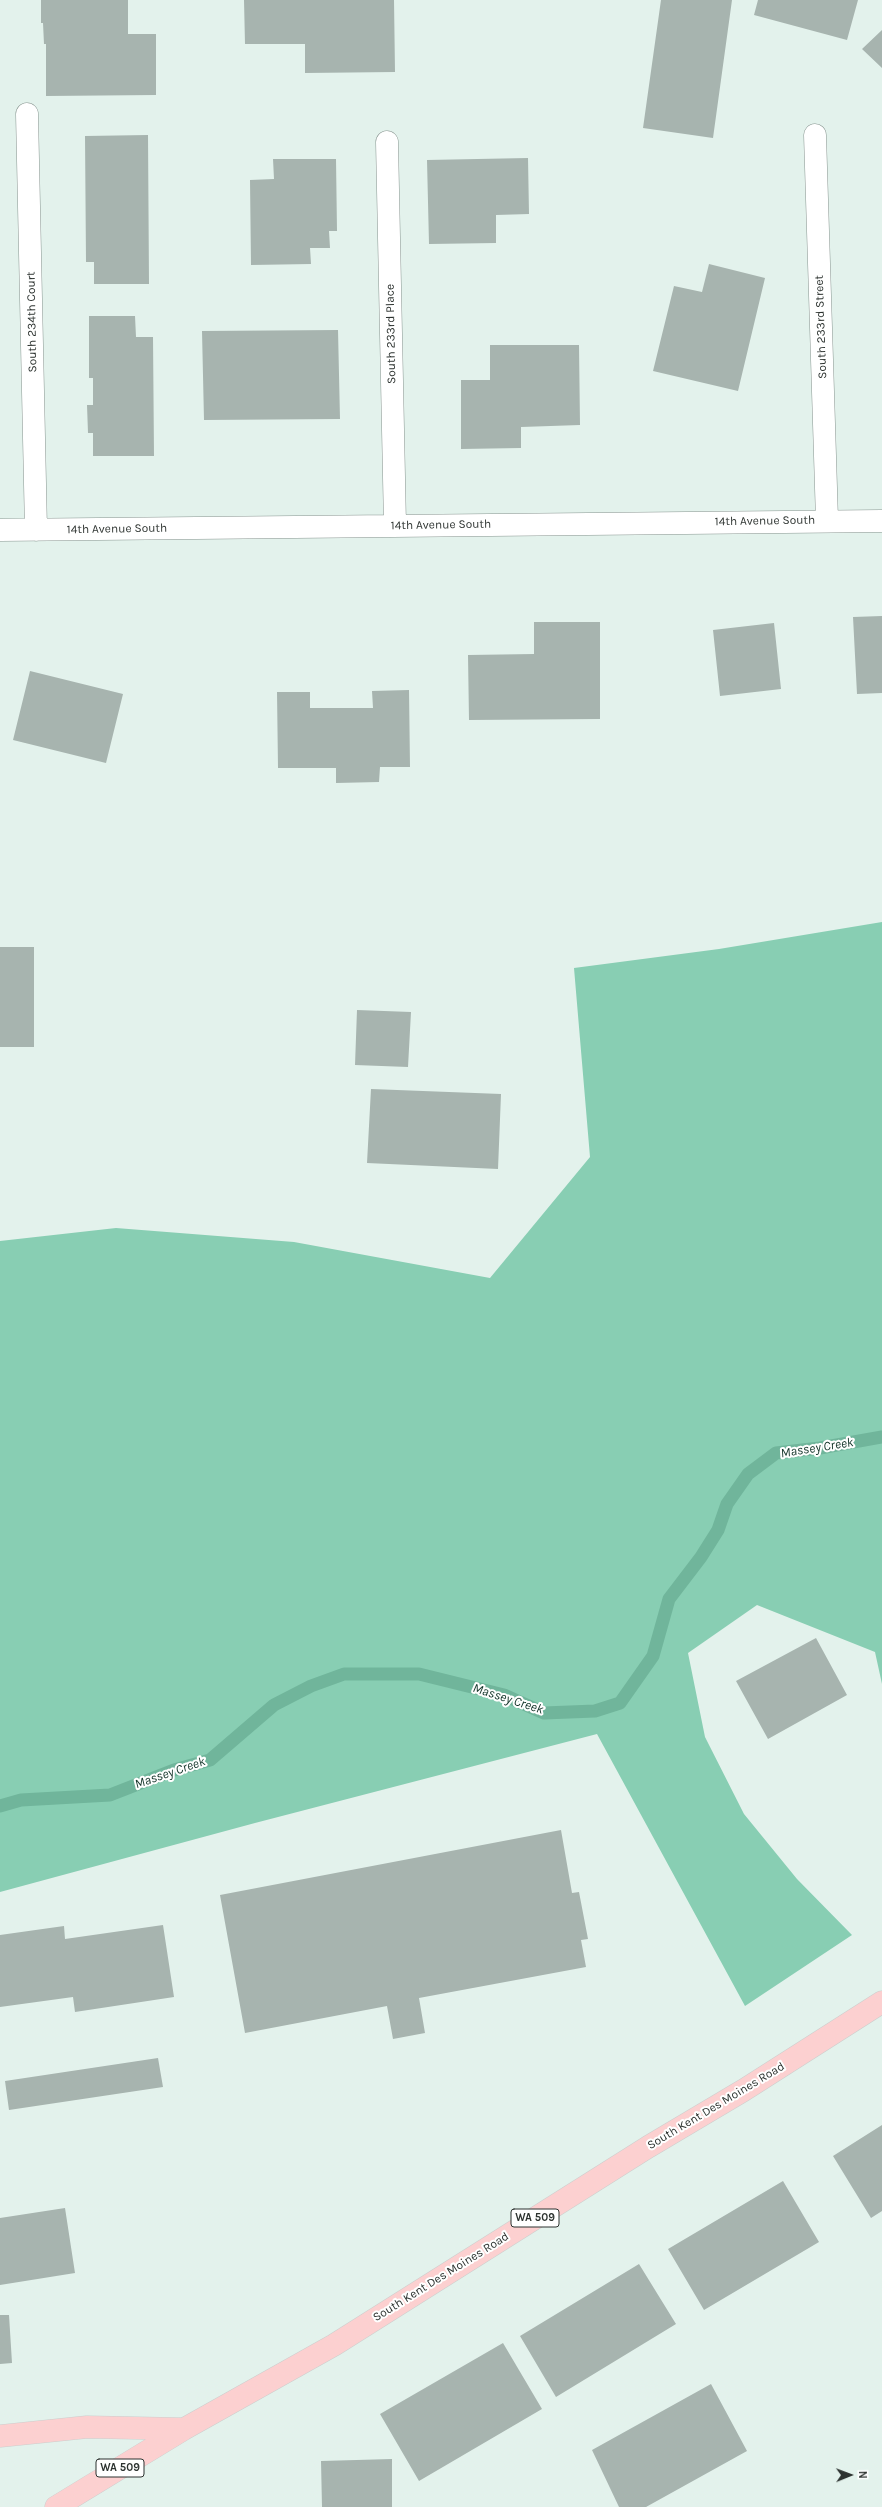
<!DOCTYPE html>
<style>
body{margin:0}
#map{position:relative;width:882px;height:2507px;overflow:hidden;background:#e3f2ec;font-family:Karla,sans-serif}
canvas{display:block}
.north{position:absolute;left:830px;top:2455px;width:40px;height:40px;-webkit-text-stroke:3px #fff;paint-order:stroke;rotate:89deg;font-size:11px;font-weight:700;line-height:16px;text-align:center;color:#2d3330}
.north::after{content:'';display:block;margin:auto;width:14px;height:18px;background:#2d3330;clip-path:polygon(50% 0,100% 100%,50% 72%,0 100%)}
</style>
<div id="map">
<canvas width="882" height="2507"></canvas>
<div class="north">N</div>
</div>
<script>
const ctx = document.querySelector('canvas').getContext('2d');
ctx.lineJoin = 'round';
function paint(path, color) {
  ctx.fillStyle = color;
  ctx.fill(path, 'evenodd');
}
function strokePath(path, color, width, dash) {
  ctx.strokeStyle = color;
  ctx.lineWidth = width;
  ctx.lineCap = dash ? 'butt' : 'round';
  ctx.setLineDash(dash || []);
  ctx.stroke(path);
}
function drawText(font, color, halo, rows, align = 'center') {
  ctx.font = font + ' Karla,sans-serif';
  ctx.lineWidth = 4;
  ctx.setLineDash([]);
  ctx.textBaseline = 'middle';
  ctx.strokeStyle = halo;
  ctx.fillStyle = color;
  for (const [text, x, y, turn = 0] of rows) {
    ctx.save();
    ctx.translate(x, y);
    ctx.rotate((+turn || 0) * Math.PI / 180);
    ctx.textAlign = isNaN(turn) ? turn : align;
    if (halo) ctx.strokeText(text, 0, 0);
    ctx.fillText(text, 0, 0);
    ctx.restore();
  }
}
const forest = new Path2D(`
 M882,922V1684L875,1652L757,1605L688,1653L705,1737L744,1814L797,1879L852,1935L745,2006L597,1734L255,1823L0,1892V1241L116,1228L294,1242L490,1278L590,1157L574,968L719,949Z`);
const stream = new Path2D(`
 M0,1806L21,1800L110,1795L174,1770L210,1760L274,1705L311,1686L344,1674H419L504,1695L544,1713L595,1711L620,1703L653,1656L669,1599L701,1557L718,1530L727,1504L748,1474L776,1453L820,1448L882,1437`);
const building = new Path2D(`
 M41,0H128V34H156V95L46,96V44H44L43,23H41Z
 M244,0H394L395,72L305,73V44H245Z
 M661,0H732L713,138L643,128Z
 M758,0H858L847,40L754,15Z
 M882,30V68L862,49Z
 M148,135L149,284H94V262H86L85,136Z
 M528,158L529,214L496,215V243L429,244L427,160Z
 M273,159H336L337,231H329L330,248H310L311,264L251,265L250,180L274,179Z
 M709,264L765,278L738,391L653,371L674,286L702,292Z
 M89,316H135L136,337H153L154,456H93V433H88L87,405H93V378H89Z
 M338,330L340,419L204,420L202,331Z
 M490,345H579L580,425L521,427V448L461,449V380H490Z
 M882,616V693L857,694L853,617Z
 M534,622H600V719L469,720L468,655L534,654Z
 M774,623L781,689L720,696L713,630Z
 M30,671L123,694L106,763L13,740Z
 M409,690L410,767H380L379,782L336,783V768H278L277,692H310V708H373L372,691Z
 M0,947H34V1047H0Z
 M357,1010L411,1012L408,1067L355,1065Z
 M371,1089L501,1094L498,1169L367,1163Z
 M816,1638L847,1695L768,1739L736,1681Z
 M561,1830L572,1893L579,1892L588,1939L581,1940L586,1967L419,1998L425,2033L393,2039L387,2006L245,2033L220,1895Z
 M163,1925L174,1997L75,2012L73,1997L0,2007V1935L64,1926L65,1939Z
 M158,2058L163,2087L9,2110L5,2081Z
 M882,2125V2211L871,2218L833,2156Z
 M783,2181L819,2242L704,2310L668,2249Z
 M65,2208L75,2273L0,2285V2218Z
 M639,2264L676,2324L556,2397L520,2336Z
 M0,2315H9L12,2363L0,2364Z
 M503,2343L542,2409L419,2481L380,2414Z
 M711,2384L747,2451L646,2507H619L592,2450Z
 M392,2459V2507H322L321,2461Z`);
const minor = new Path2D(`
 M27,114L36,530
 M815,135L827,520
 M387,142L395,525
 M0,530L882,521`);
const major = new Path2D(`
 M0,2436L87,2427L184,2429
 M56,2507L184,2429L334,2345L648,2147L744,2090L882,2002`);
const shields = [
 [535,2218,48],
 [120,2468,48]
];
const shieldNames = [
 ["WA 509",535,2218],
 ["WA 509",120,2468]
];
const streetNames = [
 ["South 234th Court",32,322,-91],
 ["South 233rd Street",821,327,-92],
 ["South 233rd Place",391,334,-91],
 ["14th Avenue South",765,521,-1],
 ["14th Avenue South",441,525,-1],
 ["14th Avenue South",117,529,-1],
 ["South Kent Des Moines Road",716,2106,-31],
 ["South Kent Des Moines Road",441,2277,-32]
];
const waterNames = [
 ["Massey Creek",817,1448,-9],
 ["Massey Creek",508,1699,18],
 ["Massey Creek",170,1773,-19]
];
paint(forest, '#88ceb3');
strokePath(stream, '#70b59b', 13);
paint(building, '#a7b4af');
strokePath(minor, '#889590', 23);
strokePath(major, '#cdcecd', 23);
strokePath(minor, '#fff', 22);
strokePath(major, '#fcd0d0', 22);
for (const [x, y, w] of shields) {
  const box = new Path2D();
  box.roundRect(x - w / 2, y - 9, w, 18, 3);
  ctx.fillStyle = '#fff';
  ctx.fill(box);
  strokePath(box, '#2d3330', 1);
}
drawText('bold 11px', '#2d3330', null, shieldNames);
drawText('12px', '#2d3330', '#fff', streetNames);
drawText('italic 13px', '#123328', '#fff', waterNames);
</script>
